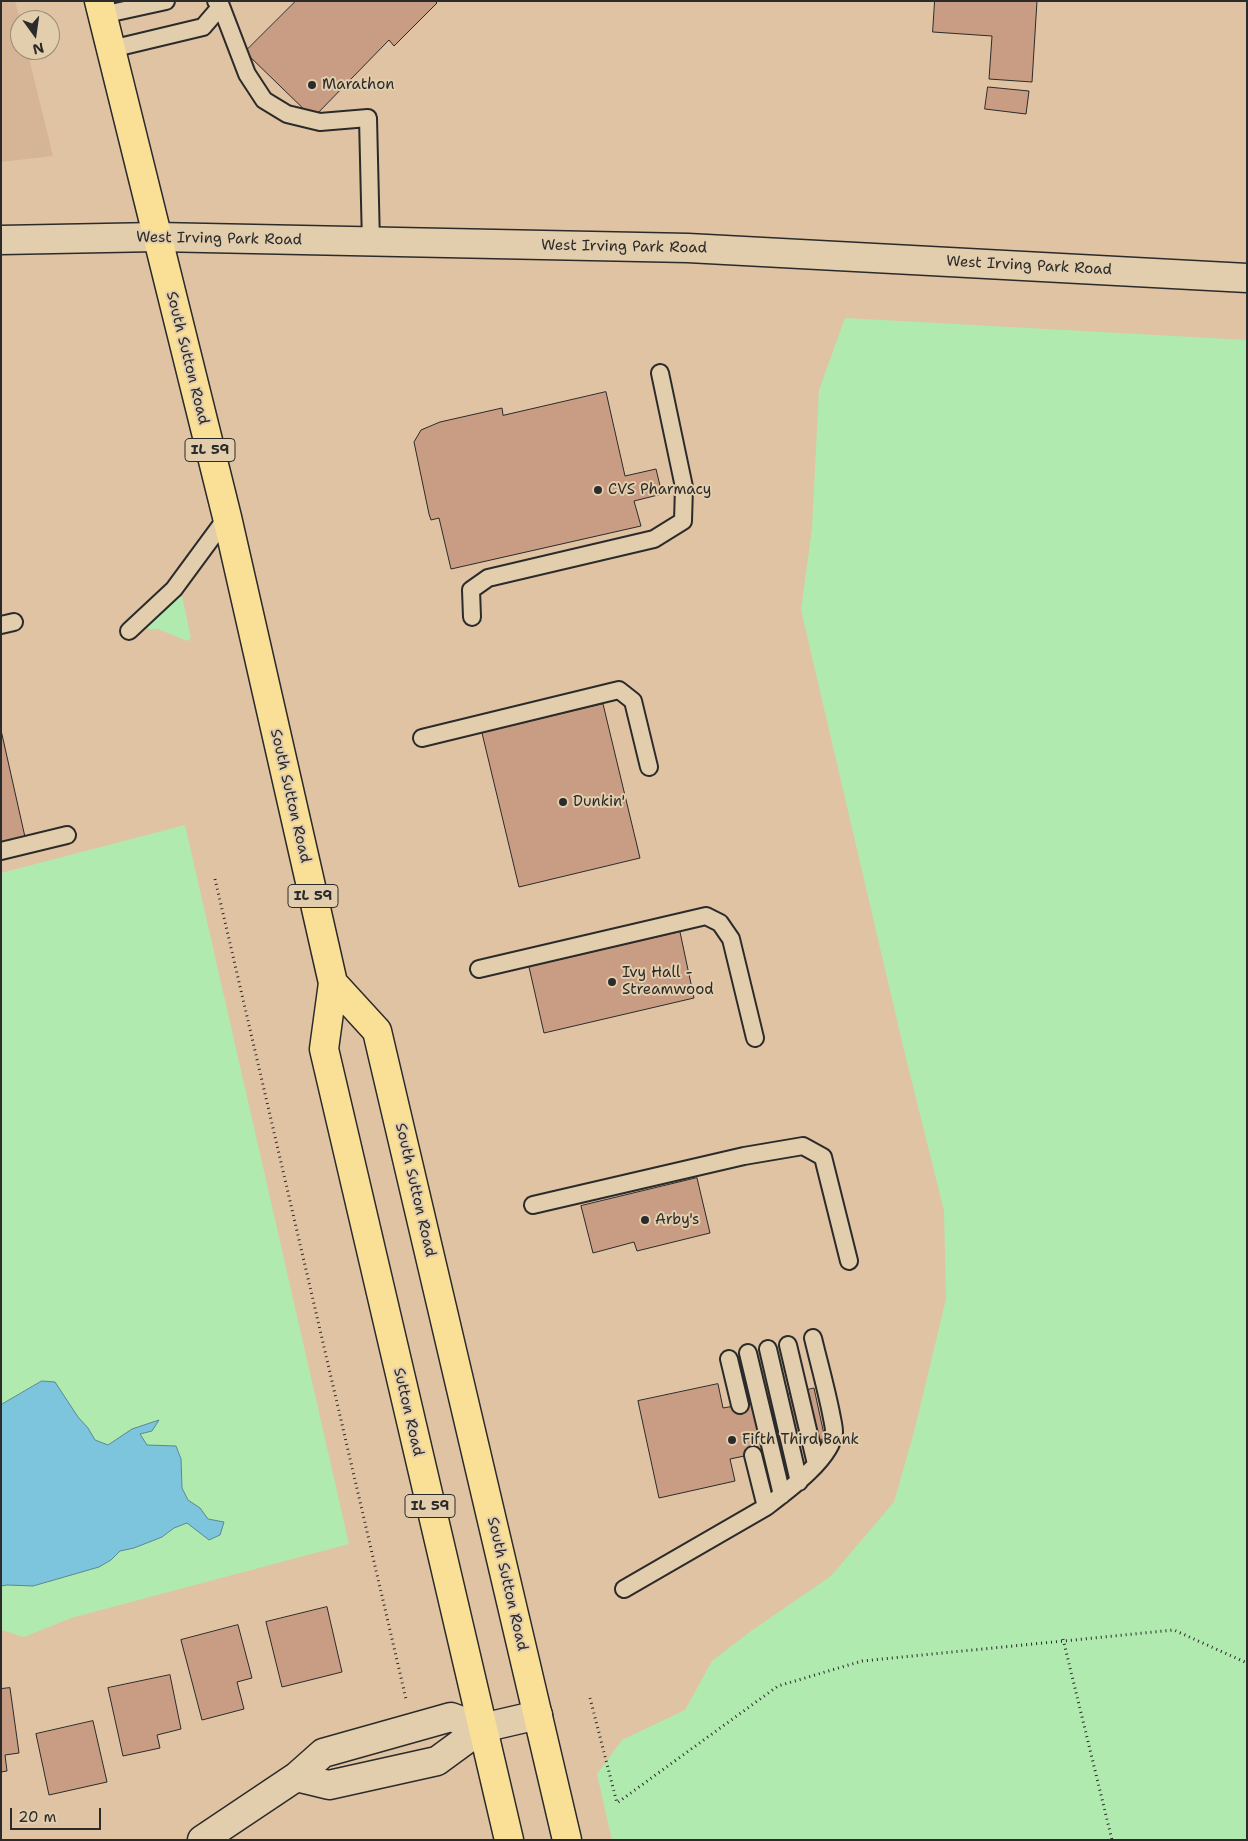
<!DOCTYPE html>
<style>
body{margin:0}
#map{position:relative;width:1248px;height:1841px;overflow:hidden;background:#e0c3a3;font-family:"Shantell Sans",sans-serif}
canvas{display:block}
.frame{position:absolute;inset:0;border:2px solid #2b2b2b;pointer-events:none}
.north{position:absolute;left:10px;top:10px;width:50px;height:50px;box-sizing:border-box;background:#e2cdac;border:1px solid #998c78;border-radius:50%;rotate:166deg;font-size:14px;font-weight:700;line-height:20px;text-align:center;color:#2b2b2b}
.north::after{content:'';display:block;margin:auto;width:18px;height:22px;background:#2b2b2b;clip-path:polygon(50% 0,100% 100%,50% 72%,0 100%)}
.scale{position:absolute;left:10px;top:1808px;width:91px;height:22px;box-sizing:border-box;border:2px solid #2b2b2b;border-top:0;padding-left:6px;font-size:15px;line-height:18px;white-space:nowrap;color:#2b2b2b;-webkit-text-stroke:4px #e2cdac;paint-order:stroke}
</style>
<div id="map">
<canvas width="1248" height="1841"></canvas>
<div class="frame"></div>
<div class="north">N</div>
<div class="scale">20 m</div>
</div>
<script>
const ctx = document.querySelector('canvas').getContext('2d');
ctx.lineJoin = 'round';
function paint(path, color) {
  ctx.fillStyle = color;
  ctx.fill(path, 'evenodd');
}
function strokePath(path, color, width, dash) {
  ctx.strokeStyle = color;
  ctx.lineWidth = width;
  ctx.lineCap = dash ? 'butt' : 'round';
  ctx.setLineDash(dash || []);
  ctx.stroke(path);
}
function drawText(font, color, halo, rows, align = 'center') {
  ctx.font = font + ' "Shantell Sans",sans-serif';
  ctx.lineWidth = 4;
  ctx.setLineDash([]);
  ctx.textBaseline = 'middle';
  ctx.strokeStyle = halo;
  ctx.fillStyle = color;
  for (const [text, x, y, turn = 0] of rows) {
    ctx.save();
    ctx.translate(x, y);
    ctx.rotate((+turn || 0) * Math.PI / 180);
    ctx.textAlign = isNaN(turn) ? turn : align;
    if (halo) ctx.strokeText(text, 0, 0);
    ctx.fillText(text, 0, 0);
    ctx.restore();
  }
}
const built = new Path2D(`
 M1,1H15L20,20V50H27L53,156L1,162Z`);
const green = new Path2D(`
 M845,318L1247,340V1840H612L597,1774L622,1740L685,1710L712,1661L751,1631L831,1576L894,1502L914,1432L946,1299L944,1211L903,1046L801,610L812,528L819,390Z
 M179,596H182L191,638L187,641L158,629H148L147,626L164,612Z
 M185,825L349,1544L71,1618L24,1637L1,1630V873Z`);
const water = new Path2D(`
 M42,1381L55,1382L78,1417L88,1428L95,1440L108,1445L132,1429L159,1420L152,1431L140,1434L147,1445L176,1446L181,1459L182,1488L188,1500L200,1508L208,1519L224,1522L220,1535L209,1540L187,1523L174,1528L162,1537L134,1548L120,1551L111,1560L99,1567L33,1586L7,1585L1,1586V1405Z`);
const building = new Path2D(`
 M296,1H435L437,3L394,46L389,40L313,118L245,52Z
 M935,1H1037L1032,82L989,79L992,36L933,32Z
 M988,87L1029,91L1026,114L985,109Z
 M606,392L625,476L656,469L662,494L634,501L641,526L451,569L439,518L431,520L429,514L414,442L421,430L440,422L502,408L503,415Z
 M603,704L640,858L519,887L482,733Z
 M1,730L25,837L1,843Z
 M680,932L694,998L544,1033L529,967Z
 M697,1178L710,1233L637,1251L634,1242L593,1253L581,1206Z
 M718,1384L723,1408L740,1405L814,1388L825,1439L730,1459L735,1481L659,1498L638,1401Z
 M327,1607L342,1672L282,1687L266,1622Z
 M238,1625L252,1678L237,1682L244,1709L202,1720L181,1640Z
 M170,1675L181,1729L157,1735L160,1748L123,1756L108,1688Z
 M10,1688L19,1753L5,1755L7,1771L1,1772V1689Z
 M93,1721L107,1782L49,1795L36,1734Z`);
const path = new Path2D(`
 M215,879L406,1699
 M1063,1639L1112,1840
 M590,1698L617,1803L778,1686L862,1661L1174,1630L1247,1663`);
const service = new Path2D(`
 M216,1L221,6L247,74L264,100L287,114L320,122L368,118L371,243
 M102,15L166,1
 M111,49L203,27L221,6
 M472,617L471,590L488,578L654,539L683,521L684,487L660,373
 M1,625L14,622
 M129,631L174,589L227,517
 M422,738L619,690L633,701L649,767
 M1,851L67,835
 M479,969L706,916L720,923L731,939L755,1038
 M533,1205L744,1156L803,1146L823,1157L849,1261
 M788,1345L816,1464
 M768,1349L799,1482
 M748,1353L782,1495
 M729,1359L740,1405
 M766,1507C786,1492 833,1458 834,1432C834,1426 832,1419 831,1413C826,1388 819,1363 813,1338
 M624,1589L766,1507L753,1455`);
const minor = new Path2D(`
 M296,1777L329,1785L437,1761L482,1728L538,1715
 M202,1840L296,1777L323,1753L451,1717L482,1728`);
const secondary = new Path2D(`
 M1,240L157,237L688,248L1247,278`);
const primary = new Path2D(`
 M99,1L227,517L333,983L377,1031L567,1840
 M333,983L324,1049L509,1840`);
const markers = [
 [312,85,5,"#2b2b2b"],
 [598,490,5,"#2b2b2b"],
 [563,802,5,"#2b2b2b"],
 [612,982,5,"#2b2b2b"],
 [645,1220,5,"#2b2b2b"],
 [732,1440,5,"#2b2b2b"]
];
const shields = [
 [210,450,50],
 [313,896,50],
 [430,1506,50]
];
const shieldNames = [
 ["IL 59",210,450],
 ["IL 59",313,896],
 ["IL 59",430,1506]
];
const poiNames = [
 ["Marathon",322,85],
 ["CVS Pharmacy",608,490],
 ["Dunkin'",573,802],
 ["Ivy Hall -",622,973],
 ["Streamwood",622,990],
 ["Arby's",655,1220],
 ["Fifth Third Bank",742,1440]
];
const streetNames = [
 ["West Irving Park Road",219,239,1],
 ["West Irving Park Road",624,247,1],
 ["West Irving Park Road",1029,266,3],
 ["South Sutton Road",187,358,76],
 ["South Sutton Road",290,796,77],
 ["South Sutton Road",415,1190,77],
 ["Sutton Road",408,1412,77],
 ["South Sutton Road",507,1584,77]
];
paint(built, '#d6b597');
paint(green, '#b0eaaf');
paint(water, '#7cc5dc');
strokePath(water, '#5c8795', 1);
paint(building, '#c89d83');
strokePath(building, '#2b2b2b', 1);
strokePath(service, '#2b2b2b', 20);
strokePath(minor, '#2b2b2b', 31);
strokePath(secondary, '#2b2b2b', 31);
strokePath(primary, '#2b2b2b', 31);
strokePath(path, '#2b2b2b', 3, [1, 4]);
strokePath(service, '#e2cdac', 16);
strokePath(minor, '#e2cdac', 28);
strokePath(secondary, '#e2cdac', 28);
strokePath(primary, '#fadf96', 28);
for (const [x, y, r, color] of markers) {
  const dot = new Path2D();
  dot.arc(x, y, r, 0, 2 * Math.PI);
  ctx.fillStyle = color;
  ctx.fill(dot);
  strokePath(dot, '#e2cdac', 2);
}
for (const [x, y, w] of shields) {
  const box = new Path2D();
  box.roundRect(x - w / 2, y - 11.5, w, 23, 4);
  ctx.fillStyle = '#e2cdac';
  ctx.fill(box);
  strokePath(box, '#2b2b2b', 1);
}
drawText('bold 14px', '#2b2b2b', null, shieldNames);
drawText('15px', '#2b2b2b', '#e2cdac', poiNames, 'left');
drawText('15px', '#2b2b2b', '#e2cdac', streetNames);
</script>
